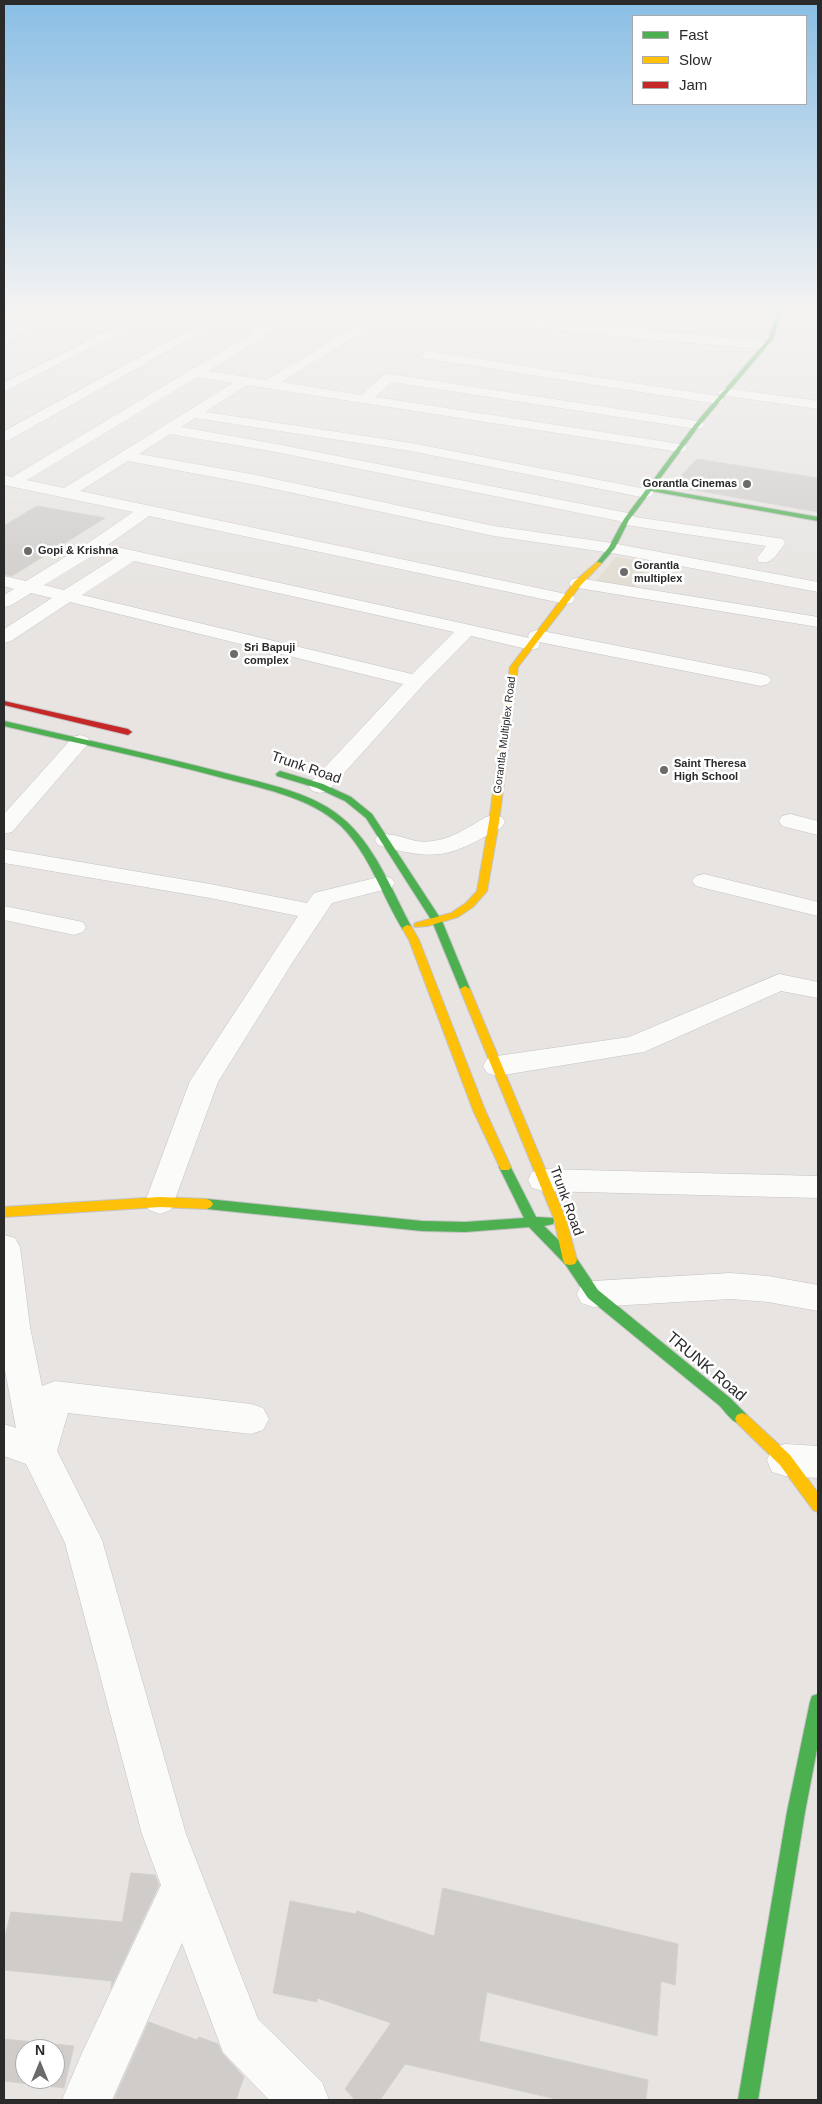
<!DOCTYPE html>
<style>
body{margin:0}
#map{position:relative;width:822px;height:2104px;overflow:hidden;background:#e7e4e1;font-family:Helvetica,sans-serif}
canvas{display:block}
.frame{position:absolute;inset:0;border:5px solid #2a2a2a;pointer-events:none}
.legend{position:absolute;left:632px;top:15px;width:175px;height:90px;box-sizing:border-box;background:#fff;border:1px solid #aaa;margin:0;padding:6px 9px;list-style:none;font-size:15px;color:#2a2a2a}
.legend li{display:flex;align-items:center;gap:10px;height:25px}
.legend b{width:25px;border:1px solid #aaa}
.north{position:absolute;left:15px;top:2039px;width:50px;height:50px;box-sizing:border-box;background:#fff;border:1px solid #aaa;border-radius:50%;rotate:0deg;font-size:14px;font-weight:700;line-height:20px;text-align:center;color:#2a2a2a}
.north::after{content:'';display:block;margin:auto;width:18px;height:22px;background:#6c6b6a;clip-path:polygon(50% 0,100% 100%,50% 72%,0 100%)}
</style>
<div id="map">
<canvas width="822" height="2104"></canvas>
<div class="frame"></div>
<ul class="legend">
<li><b style="height:6px;background:#4caf50"></b>Fast</li>
<li><b style="height:6px;background:#ffc107"></b>Slow</li>
<li><b style="height:6px;background:#c62828"></b>Jam</li>
</ul>
<div class="north">N</div>
</div>
<script>
const ctx = document.querySelector('canvas').getContext('2d');
ctx.lineJoin = 'round';
function paint(path, color) {
  ctx.fillStyle = color;
  ctx.fill(path, 'evenodd');
}
function strokePath(path, color, width, dash) {
  ctx.strokeStyle = color;
  ctx.lineWidth = width;
  ctx.lineCap = dash ? 'butt' : 'round';
  ctx.setLineDash(dash || []);
  ctx.stroke(path);
}
function drawText(font, color, halo, rows, align = 'center') {
  ctx.font = font + ' Helvetica,sans-serif';
  ctx.lineWidth = 5;
  ctx.setLineDash([]);
  ctx.textBaseline = 'middle';
  ctx.strokeStyle = halo;
  ctx.fillStyle = color;
  for (const [text, x, y, turn = 0] of rows) {
    ctx.save();
    ctx.translate(x, y);
    ctx.rotate((+turn || 0) * Math.PI / 180);
    ctx.textAlign = isNaN(turn) ? turn : align;
    if (halo) ctx.strokeText(text, 0, 0);
    ctx.fillText(text, 0, 0);
    ctx.restore();
  }
}
const education = new Path2D(`
 M616,557L653,563L633,590L595,582Z`);
const building = new Path2D(`
 M697,459L818,478V512L672,486Z
 M37,506L105,518L12,576L4,574V526Z
 M131,1873L155,1875L159,1885L111,1988L112,1981L4,1970V1940L11,1912L122,1922Z
 M443,1888L678,1944L675,1985L661,1981L657,2036L487,1992L479,2041L648,2080L646,2100H560L405,2064L380,2100H355L345,2089L391,2023L317,1998V2002L273,1993L290,1901L356,1914L357,1911L434,1936Z
 M149,2022L197,2040L199,2037L218,2044L222,2053L244,2077L236,2100H114Z
 M4,2039L74,2046L64,2088L4,2081ZM25,2049H55V2079H25Z`);
const street = new Path2D(`
 M38,311H50L52,314L49,319L4,343V334L40,315Z
 M146,311H162L4,392V383Z
 M224,311H239L9,440L4,441V431Z
 M283,311L296,312L259,340L208,371L266,380L382,311H397L281,382L361,395L384,375L389,374L697,421L702,422L704,425L702,428L697,429L392,382L375,397L680,444L685,445L687,448L685,451L680,452L247,385L205,412L411,443L651,490L654,493L651,496L646,498L411,451L195,418L181,427L271,443L628,513L635,517L777,538L783,539L785,543C778,553 772,565 759,562L757,558L766,546L626,525L619,521L271,451L170,434L139,454L251,474L494,526L612,543L818,582V592L612,553L494,536L251,484L128,461L80,491L566,594L572,595L575,599L572,603L566,604L149,516L108,545L529,638L528,636L530,632L537,630L761,674L768,676L771,680L768,684L761,686L539,642L540,644L538,648L531,650L471,636L423,685L328,791L320,793L312,791L309,786L312,781L403,684L70,602L11,641L4,643V629L52,598L31,593L10,606L4,607V595L14,589L4,586V576L26,581L88,543L133,512L4,485V475L12,477L251,334ZM197,377L233,383L64,488L27,480ZM97,553L116,557L64,590L44,585ZM134,561L454,632L412,674L82,595Z
 M642,311H654L643,330L765,341L771,345L765,349L634,338L503,324L497,320L503,316L631,329Z
 M720,311C735,311 774,309 784,319L778,323L726,314Z
 M427,351L718,396L725,400L718,404L423,358L421,355Z
 M725,388L818,401V409L720,395L718,392Z
 M578,578L818,617V627L572,587L569,583L572,579Z
 M80,735L87,737L90,741L87,745L12,832L4,834V814L73,737Z
 M790,814L818,821V835L782,826L779,821L782,816Z
 M494,815L502,817L505,822L502,827C450,857 437,862 378,845L375,840L378,835C391,832 403,838 416,841C443,845 464,830 486,817Z
 M4,849L210,884L307,903L314,893L383,876L391,878L395,883L391,888L332,903L294,960L218,1082L171,1210L160,1214L149,1210L145,1202L190,1081L298,916L210,898L4,863Z
 M704,874L818,902V916L696,886L692,881L696,876Z
 M4,906L83,922L86,927L83,932L74,935L4,920Z
 M779,974L818,982V998L781,991L644,1052L497,1076L487,1073L483,1066L487,1059L497,1056L629,1037Z
 M543,1169L818,1176V1198L543,1191L532,1188L528,1180L532,1172Z
 M4,1235L15,1238L20,1247L30,1327L42,1386L55,1381L251,1404L263,1408L269,1419L263,1430L251,1434L68,1413L57,1451L102,1540L186,1834L258,2019L322,2082L329,2100H269L223,2052L182,1943L112,2100H62L82,2053L161,1885L142,1834L65,1543L26,1464L4,1456V1424L16,1428L4,1365Z
 M730,1273L768,1276L818,1285V1311L768,1302L730,1299L593,1307L581,1303L577,1294L581,1285L593,1281Z
 M785,1444L818,1446V1478L785,1476L772,1472L767,1460L772,1448Z`);
const fast = new Path2D(`
 M777,311H782L773,339L699,426L653,488L818,517V521L651,491L629,520L615,548L601,564H597V562L609,547L624,519L695,424L769,338Z
 M4,721C78,738 152,754 225,773C266,784 315,792 347,822C377,850 393,893 412,928L407,931L403,930C382,896 370,855 341,826C309,796 259,788 219,777C148,758 75,743 4,726Z
 M280,771L323,784L351,797L372,814L442,921L470,989L469,991L465,992L460,989L432,921L366,818L345,801L317,788L277,776L276,774Z
 M505,1162L509,1164L536,1217L553,1218L554,1221L553,1224L544,1226L575,1256L598,1290L730,1398L747,1415L749,1419L747,1423C736,1428 727,1414 720,1406L588,1298L565,1264L529,1227L465,1232L422,1231L207,1209L203,1207L201,1204L203,1201L207,1199L422,1221L465,1222L524,1218L499,1167L501,1164Z
 M818,1694V1744L805,1812L758,2100H738L787,1812L810,1702L812,1696Z`);
const slow = new Path2D(`
 M597,562L602,563L581,585L518,667L499,822L487,891L473,907L458,917L428,926L415,927L414,925L415,923L451,913L466,903L477,891L489,822L510,667L575,581Z
 M407,925L411,926L419,940L485,1110L511,1167L509,1170H501L473,1110L409,940L402,928Z
 M465,986L470,989L566,1219L577,1260L575,1264L570,1265L565,1264L563,1260L554,1219L460,989Z
 M160,1197L207,1199L211,1201L213,1204L211,1207L207,1209L160,1207L4,1217V1207Z
 M742,1413L747,1415L790,1455L818,1493V1512L813,1510L780,1465L737,1423L735,1419L737,1415Z`);
const jam = new Path2D(`
 M4,701L128,729L132,732L128,735L4,705Z`);
const markers = [
 [747,484,5,"#6c6b6a"],
 [28,551,5,"#6c6b6a"],
 [624,572,5,"#6c6b6a"],
 [234,654,5,"#6c6b6a"],
 [664,770,5,"#6c6b6a"]
];
const farPoinames = [
 ["Gorantla Cinemas",737,484,"right"],
 ["Gopi & Krishna",38,551],
 ["Gorantla",634,566],
 ["multiplex",634,579],
 ["Sri Bapuji",244,648],
 ["complex",244,661],
 ["Saint Theresa",674,764],
 ["High School",674,777]
];
const farStreetnames = [
 ["Gorantla Multiplex Road",505,735,-83]
];
const streetNames = [
 ["Trunk Road",306,768,19],
 ["Trunk Road",566,1201,70]
];
const nearStreetnames = [
 ["TRUNK Road",706,1367,40]
];
paint(education, '#e1dcd0');
paint(building, '#cfccca');
strokePath(building, '#d2d0cd', 1);
strokePath(street, '#c4c2c3', 1);
strokePath(fast, '#c4c2c3', 2);
strokePath(slow, '#c4c2c3', 2);
strokePath(jam, '#c4c2c3', 2);
paint(street, '#fbfbfa');
paint(fast, '#4caf50');
paint(slow, '#ffc107');
paint(jam, '#c62828');
const sky = ctx.createLinearGradient(0, 0, 0, 606);
sky.addColorStop(0, '#89bee5');
sky.addColorStop(0.51, '#f4f3f2');
sky.addColorStop(1, '#f4f3f200');
ctx.fillStyle = sky;
ctx.fillRect(0, 0, 822, 606);
for (const [x, y, r, color] of markers) {
  const dot = new Path2D();
  dot.arc(x, y, r, 0, 2 * Math.PI);
  ctx.fillStyle = color;
  ctx.fill(dot);
  strokePath(dot, '#fff', 2);
}
drawText('bold 11px', '#2a2a2a', '#fff', farPoinames, 'left');
drawText('11px', '#2a2a2a', '#fff', farStreetnames);
drawText('14px', '#2a2a2a', '#fff', streetNames);
drawText('16px', '#2a2a2a', '#fff', nearStreetnames);
</script>
